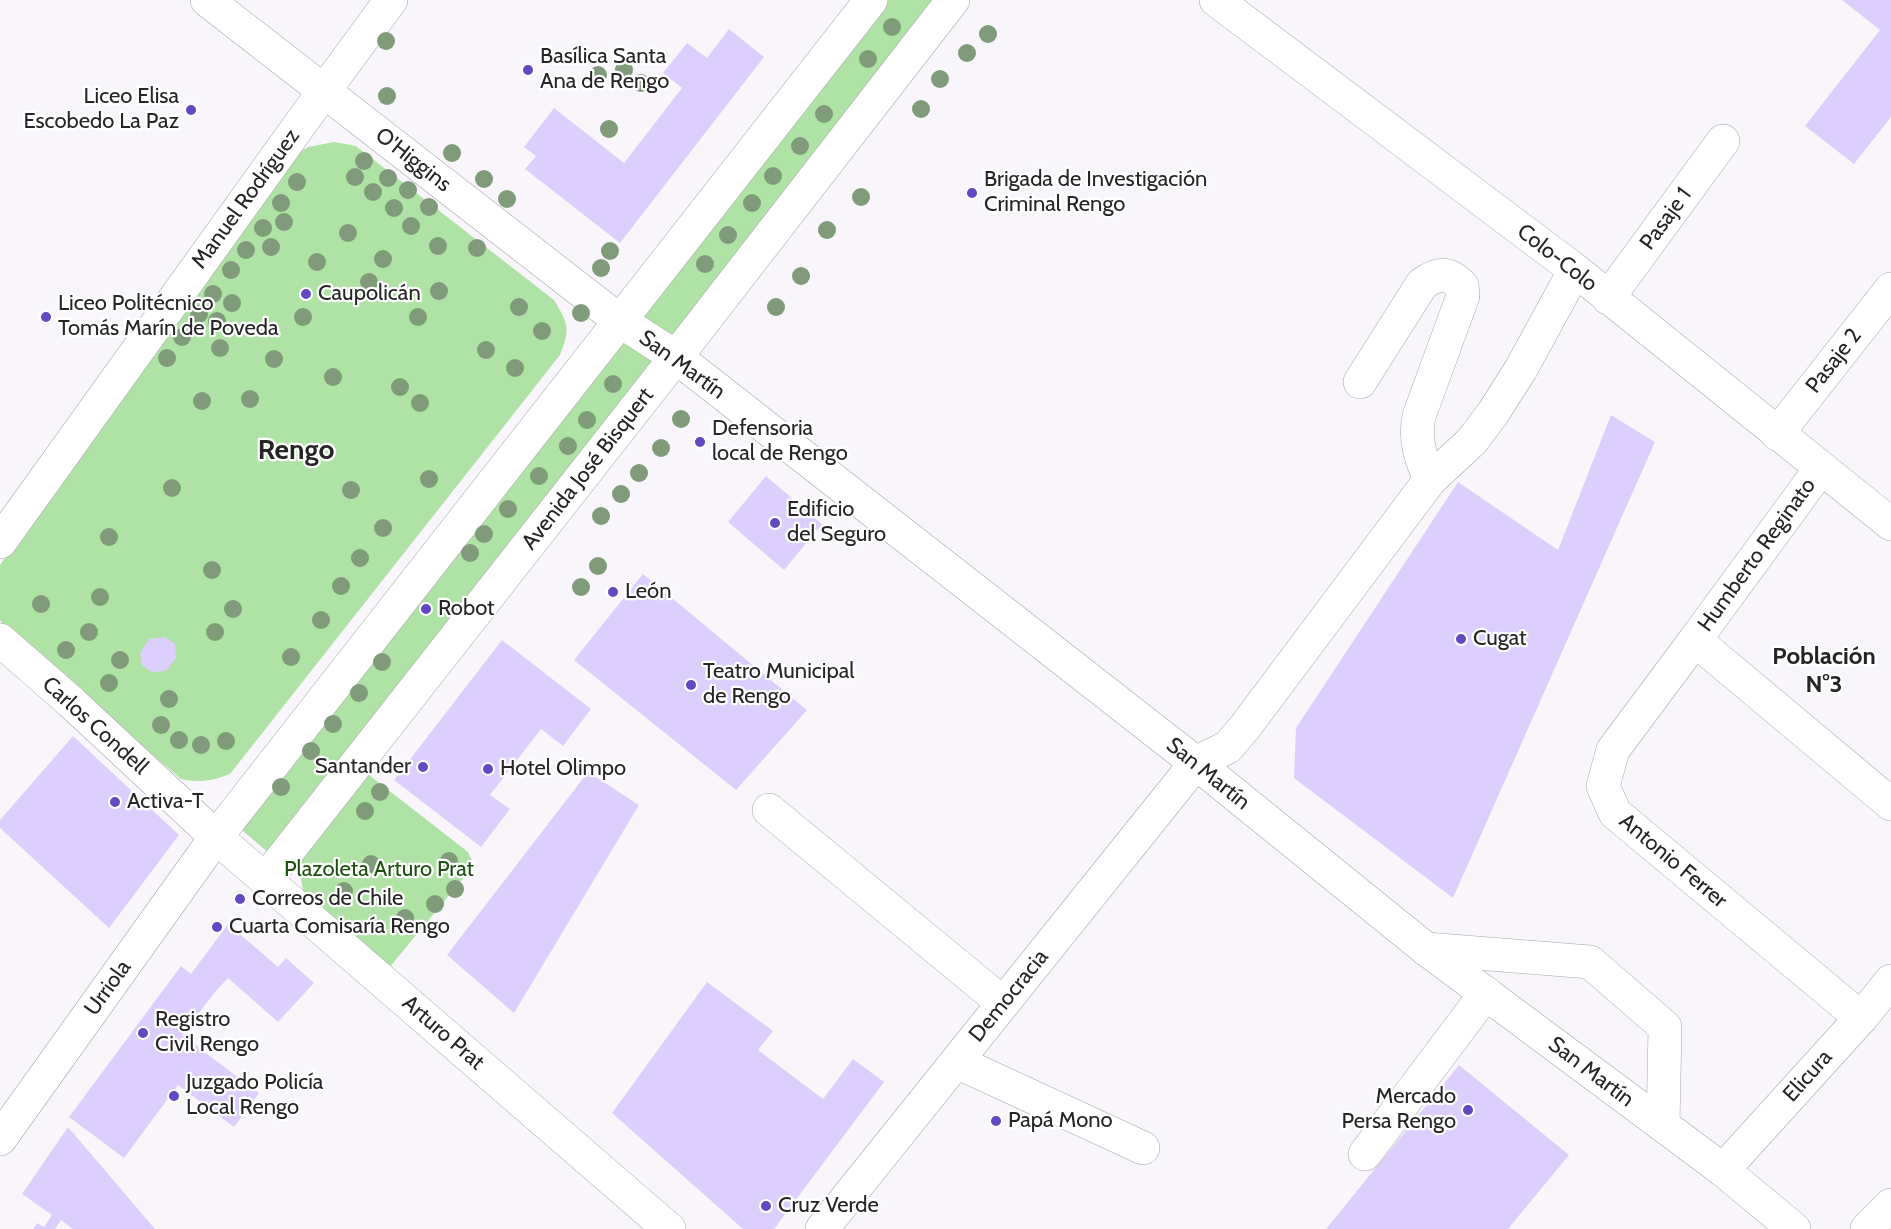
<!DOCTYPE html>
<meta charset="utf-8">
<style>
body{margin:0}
canvas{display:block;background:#f9f6fb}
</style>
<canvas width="1891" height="1229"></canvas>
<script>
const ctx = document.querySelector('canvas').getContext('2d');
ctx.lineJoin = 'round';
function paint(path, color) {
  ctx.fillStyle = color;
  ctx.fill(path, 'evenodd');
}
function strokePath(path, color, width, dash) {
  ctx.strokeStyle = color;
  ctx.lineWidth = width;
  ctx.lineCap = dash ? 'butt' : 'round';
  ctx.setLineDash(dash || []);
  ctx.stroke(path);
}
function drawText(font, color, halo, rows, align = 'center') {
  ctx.font = font + ' Cabin,sans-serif';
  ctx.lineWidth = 4.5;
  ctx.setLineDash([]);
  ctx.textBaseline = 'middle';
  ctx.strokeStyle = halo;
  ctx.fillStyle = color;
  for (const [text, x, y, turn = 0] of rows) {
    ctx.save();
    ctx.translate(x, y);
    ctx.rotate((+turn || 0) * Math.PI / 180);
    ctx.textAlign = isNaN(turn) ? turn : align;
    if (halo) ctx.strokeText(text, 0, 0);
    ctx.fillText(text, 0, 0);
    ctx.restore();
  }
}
const green = new Path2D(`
 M880,0H943L271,855L235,824Z
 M334,142L356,146L554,300C568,323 571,329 560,355L230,774C212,781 200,783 181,779L7,631L0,620V565L291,157L308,147Z
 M364,771L468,852L474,865L389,968L304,898L298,858Z`);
const building = new Path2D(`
 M1842,0H1891V117L1854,164L1805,126L1880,30Z
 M729,29L764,57L620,243L525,169L536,156L524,147L554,108L624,163L682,88L663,73L687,43L707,58Z
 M1611,415L1655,442L1453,898L1294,778L1296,728L1458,482L1558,550Z
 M766,476L822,524L784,570L728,522Z
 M643,574L807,710L736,790L574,660Z
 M165,637L175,644L176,658L166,671L152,672L142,665L140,653L149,639Z
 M502,640L591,709L563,746L541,729L490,795L510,809L481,847L394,780Z
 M73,736L179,835L109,928L0,828V820Z
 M588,772L639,805L514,1013L447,955Z
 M228,924L278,967L286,958L314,983L278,1022L228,978L215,992L182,1035L259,1093L234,1127L178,1085L124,1158L69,1117L181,966L191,974Z
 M707,982L773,1031L758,1050L823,1099L853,1059L884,1082L774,1229H743L612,1113Z
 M1459,1065L1569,1155L1508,1229H1326Z
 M68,1127L155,1229H73L61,1220L55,1229H33L37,1223L44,1227L52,1215L22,1194Z`);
const minor = new Path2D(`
 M1216,0L1575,270L1891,524
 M324,91L391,0
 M1608,298L1723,141
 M1360,382L1422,284C1438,273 1448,271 1462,286L1463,296L1419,416C1414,441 1421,458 1430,480
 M1777,434L1891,289
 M1821,468L1695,640L1891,804
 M1695,640L1613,750L1603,786L1615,813L1861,1018
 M769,810L1003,1003
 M1426,949L1590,962L1665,1027L1663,1125
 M957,1062L1143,1148
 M1365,1154L1486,993
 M1723,1170L1861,1018L1891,981
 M822,1229L1196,763L1228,747L1245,727L1430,480L1472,441L1493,413L1521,369L1575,270
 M1867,1229L1891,1205`);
const major = new Path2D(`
 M207,0L620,321L676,357L1196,763L1426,949L1723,1170L1794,1229
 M0,542L324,91
 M0,640L71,702L216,837L669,1229
 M266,879L676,357L953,0
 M0,1139L216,837L871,0`);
const trees = [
 [892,27],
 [988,34],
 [386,41],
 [967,53],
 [868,59],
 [624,70],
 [598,75],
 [940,79],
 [641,83],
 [387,96],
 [921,109],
 [824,114],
 [609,129],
 [800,146],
 [452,153],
 [364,161],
 [773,176],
 [355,177],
 [388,178],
 [484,179],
 [297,182],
 [408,190],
 [373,192],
 [861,197],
 [507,199],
 [281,203],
 [752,203],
 [429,207],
 [394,208],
 [284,222],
 [411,226],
 [263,228],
 [827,230],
 [348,233],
 [728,235],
 [438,246],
 [271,247],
 [477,248],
 [246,250],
 [610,251],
 [383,259],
 [317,262],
 [705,264],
 [601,268],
 [231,270],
 [801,276],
 [369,282],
 [439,291],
 [213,294],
 [232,303],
 [519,307],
 [776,307],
 [581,313],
 [199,314],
 [303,317],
 [418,317],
 [217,321],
 [542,331],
 [182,337],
 [220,348],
 [486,350],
 [167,358],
 [274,359],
 [515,368],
 [333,377],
 [613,384],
 [400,387],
 [250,399],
 [202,401],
 [420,403],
 [681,419],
 [587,420],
 [568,446],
 [661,448],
 [639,473],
 [539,476],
 [429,479],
 [172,488],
 [351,490],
 [621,494],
 [508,509],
 [601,516],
 [383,528],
 [484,534],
 [109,537],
 [470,553],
 [360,558],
 [598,566],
 [212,570],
 [341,586],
 [581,587],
 [100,597],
 [41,604],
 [233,609],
 [321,620],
 [89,632],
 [215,632],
 [66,650],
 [291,657],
 [120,660],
 [382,662],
 [109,683],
 [359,693],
 [169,699],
 [333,724],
 [161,725],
 [179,740],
 [226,741],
 [201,745],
 [311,751],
 [281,787],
 [380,792],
 [365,811],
 [449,861],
 [371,864],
 [455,889],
 [344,891],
 [435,904],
 [405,918]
];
const markers = [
 [528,70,6,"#6248c1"],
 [191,110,6,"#6248c1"],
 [972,193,6,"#6248c1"],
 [306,294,6,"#6248c1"],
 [46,317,6,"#6248c1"],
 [700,442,6,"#6248c1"],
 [775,523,6,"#6248c1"],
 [613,592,6,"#6248c1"],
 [426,609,6,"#6248c1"],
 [1461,639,6,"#6248c1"],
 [691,685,6,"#6248c1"],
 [423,767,6,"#6248c1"],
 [488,769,6,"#6248c1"],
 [115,802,6,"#6248c1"],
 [240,899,6,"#6248c1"],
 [217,927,6,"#6248c1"],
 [143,1033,6,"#6248c1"],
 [174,1096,6,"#6248c1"],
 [1468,1110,6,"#6248c1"],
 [996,1121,6,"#6248c1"],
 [766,1206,6,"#6248c1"]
];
const poiNames = [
 ["Basílica Santa",540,57],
 ["Ana de Rengo",540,82],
 ["Liceo Elisa",179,97,"right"],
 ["Escobedo La Paz",179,122,"right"],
 ["Brigada de Investigación",984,180],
 ["Criminal Rengo",984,205],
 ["Caupolicán",318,294],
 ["Liceo Politécnico",58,304],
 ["Tomás Marín de Poveda",58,329],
 ["Defensoria",712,429],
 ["local de Rengo",712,454],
 ["Edificio",787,510],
 ["del Seguro",787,535],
 ["León",625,592],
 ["Robot",438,609],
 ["Cugat",1473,639],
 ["Teatro Municipal",703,672],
 ["de Rengo",703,697],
 ["Santander",411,767,"right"],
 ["Hotel Olimpo",500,769],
 ["Activa-T",127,802],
 ["Correos de Chile",252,899],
 ["Cuarta Comisaría Rengo",229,927],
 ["Registro",155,1020],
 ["Civil Rengo",155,1045],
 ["Juzgado Policía",186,1083],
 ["Local Rengo",186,1108],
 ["Mercado",1456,1097,"right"],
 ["Persa Rengo",1456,1122,"right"],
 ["Papá Mono",1008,1121],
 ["Cruz Verde",778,1206]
];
const streetNames = [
 ["O'Higgins",413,160,38],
 ["Manuel Rodríguez",246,199,-54],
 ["Pasaje 1",1666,219,-54],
 ["Colo-Colo",1557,258,38],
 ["Pasaje 2",1834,361,-52],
 ["San Martín",682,365,36],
 ["Avenida José Bisquert",588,469,-52],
 ["Humberto Reginato",1757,555,-54],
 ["Carlos Condell",95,726,42],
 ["San Martín",1208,774,39],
 ["Antonio Ferrer",1673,861,40],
 ["Urriola",108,988,-54],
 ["Democracia",1009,996,-51],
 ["Arturo Prat",443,1033,41],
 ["San Martín",1591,1072,37],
 ["Elicura",1808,1076,-48]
];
const parkNames = [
 ["Plazoleta Arturo Prat",379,870]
];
const neighbourhoodNames = [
 ["Población",1824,657],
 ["N°3",1824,685]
];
const districtNames = [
 ["Rengo",296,451]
];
paint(green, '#afe3a5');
paint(building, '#ddcffd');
strokePath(minor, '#a7a5a9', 34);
strokePath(major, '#a7a5a9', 34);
strokePath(minor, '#fff', 33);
strokePath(major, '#fff', 33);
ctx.fillStyle = '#7f9b79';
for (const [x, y] of trees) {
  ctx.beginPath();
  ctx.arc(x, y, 9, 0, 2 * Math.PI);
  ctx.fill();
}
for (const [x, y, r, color] of markers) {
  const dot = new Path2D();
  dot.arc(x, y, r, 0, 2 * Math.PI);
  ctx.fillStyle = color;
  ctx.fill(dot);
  strokePath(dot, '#fff', 2);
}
drawText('22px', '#262526', '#fff', poiNames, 'left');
drawText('22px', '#262526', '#fff', streetNames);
drawText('22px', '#1b500f', '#fff', parkNames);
drawText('bold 24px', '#262526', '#fff', neighbourhoodNames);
drawText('bold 28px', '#262526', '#fff', districtNames);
</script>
